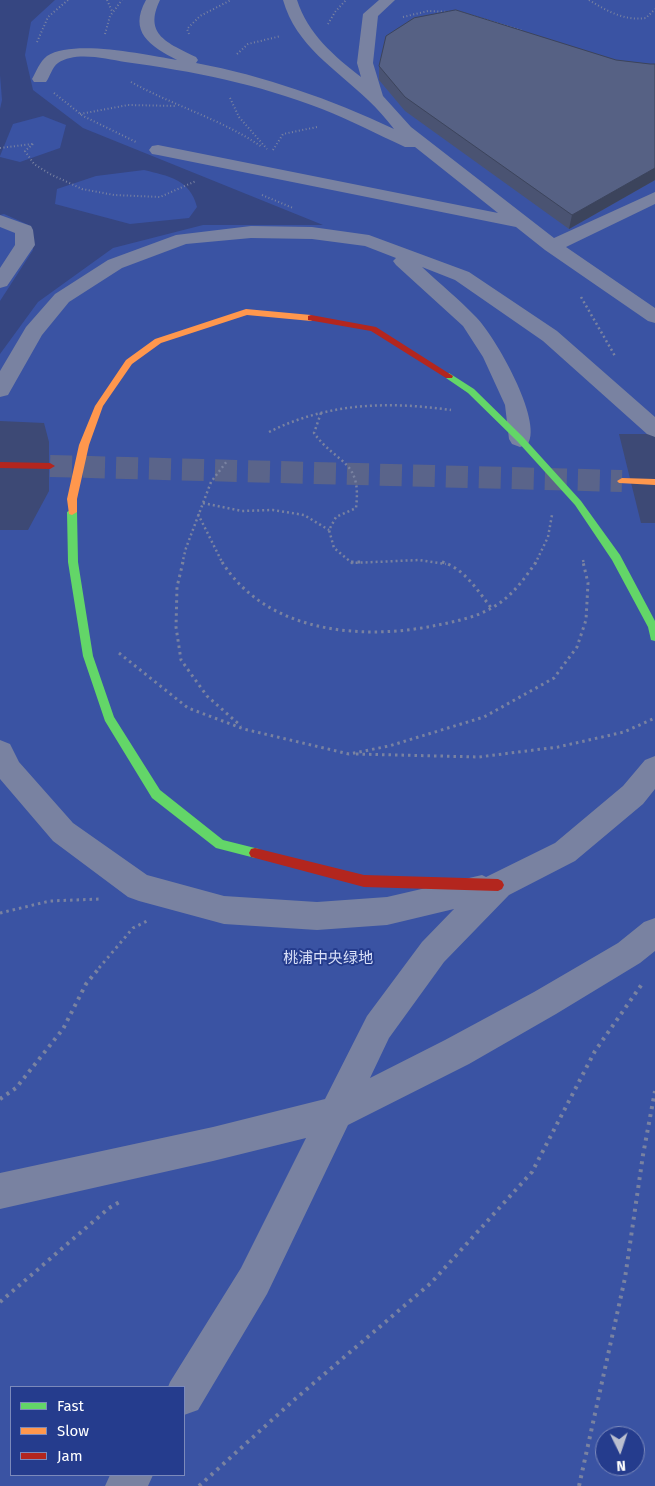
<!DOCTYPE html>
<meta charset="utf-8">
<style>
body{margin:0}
#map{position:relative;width:655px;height:1486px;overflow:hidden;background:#3d4975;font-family:"Fira Sans",sans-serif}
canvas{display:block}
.legend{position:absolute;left:10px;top:1386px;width:175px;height:90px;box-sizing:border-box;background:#253c8d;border:1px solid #7c8abb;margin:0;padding:6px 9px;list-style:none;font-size:15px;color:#fff}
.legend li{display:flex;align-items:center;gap:10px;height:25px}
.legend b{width:25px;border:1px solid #7c8abb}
.north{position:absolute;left:595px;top:1426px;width:50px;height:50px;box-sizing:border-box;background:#253c8d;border:1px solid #7c8abb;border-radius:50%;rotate:176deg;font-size:14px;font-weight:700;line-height:20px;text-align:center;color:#fff}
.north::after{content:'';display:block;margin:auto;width:18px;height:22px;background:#bbbfcf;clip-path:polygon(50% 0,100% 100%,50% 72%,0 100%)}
</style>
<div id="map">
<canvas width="655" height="1486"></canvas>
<ul class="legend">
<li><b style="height:6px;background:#63d668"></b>Fast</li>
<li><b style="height:6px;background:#ff974d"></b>Slow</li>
<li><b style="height:6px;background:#b3261e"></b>Jam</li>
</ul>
<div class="north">N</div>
</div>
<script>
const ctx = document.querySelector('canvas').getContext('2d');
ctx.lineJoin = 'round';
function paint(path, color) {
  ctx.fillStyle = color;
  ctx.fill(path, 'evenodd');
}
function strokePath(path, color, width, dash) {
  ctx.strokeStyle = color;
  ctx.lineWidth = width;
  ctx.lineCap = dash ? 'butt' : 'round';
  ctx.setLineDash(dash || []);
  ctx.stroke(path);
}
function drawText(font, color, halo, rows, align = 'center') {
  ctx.font = font + ' "Fira Sans","Noto Sans SC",sans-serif';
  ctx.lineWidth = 4;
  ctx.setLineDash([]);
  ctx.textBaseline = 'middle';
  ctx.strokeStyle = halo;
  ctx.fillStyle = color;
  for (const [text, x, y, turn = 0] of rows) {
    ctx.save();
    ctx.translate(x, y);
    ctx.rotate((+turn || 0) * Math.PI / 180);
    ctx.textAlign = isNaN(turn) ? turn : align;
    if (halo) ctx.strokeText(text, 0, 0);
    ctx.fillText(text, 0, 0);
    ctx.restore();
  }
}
const green = new Path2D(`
 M0,0H655V434H619L641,523H655V1486H0V530H28L49,491V442L44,423L0,421ZM11,1387H184V1475H11ZM605,1436H635V1466H605Z`);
const water = new Path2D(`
 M0,0H55L31,22L25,55L33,90L83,128L323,225H203L113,248L38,302L0,354V301L33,250L31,226L4,214L0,215V157L20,162L60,148L66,125L43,116L13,124L0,156V109L2,100L0,75ZM144,170C168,176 190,179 197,207L189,218L130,224L55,204L57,189L96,176Z`);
const secondaryTunnel = new Path2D(`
 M50,466L622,481`);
const pathFar3 = new Path2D(`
 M107,0L112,11
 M589,0C607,11 624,21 646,18L655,9
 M460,12L523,31
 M403,17L428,11L451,12
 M328,24L335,12L346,0
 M105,34L110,16L122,0
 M189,34L187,29L200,16L231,0
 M37,42L48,17L68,0
 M237,54L248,44L281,36
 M131,82C174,106 221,119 262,147
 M54,93L83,116L136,142
 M230,98L239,117L267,149
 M80,114L128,105L177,106
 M33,144L25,151L34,164L50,174L82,189L114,195L160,197L196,181
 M0,148L32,144
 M273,150L283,134L317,127
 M262,195L293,208`);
const pathFar2 = new Path2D(`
 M581,297L615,356
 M321,413L314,433C337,465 362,459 356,508L336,517L329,530L334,548L352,563L419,560L446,564
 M269,432C327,403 387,401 451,410
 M203,503L242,511L273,510L304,515L329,530
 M198,514L223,564
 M583,560L584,564
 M182,564L186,548L211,482L227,461
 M535,564L548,537L552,515`);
const pathFar1 = new Path2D(`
 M183,562L177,587L176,627L181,660L207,696L241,726
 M222,562C267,633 362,641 438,625C457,621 478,617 495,606C512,596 525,578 536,562
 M351,562H364
 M442,562C464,568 478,591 492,609
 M119,653L188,708L244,729L349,754L389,746L484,717L554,678L577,647L586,620L588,583L583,562
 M356,754L479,757L558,747L624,732L655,718
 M0,913L50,901L100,899
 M99,968L133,928L147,921`);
const path = new Path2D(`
 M0,1099L16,1088L63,1029L86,984L100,967
 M0,1302L109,1208L121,1201
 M199,1486L294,1400L431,1283L532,1172L595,1051L642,984
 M579,1486L625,1278L643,1155L655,1091`);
const street = new Path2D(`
 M146,0H160C143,35 168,43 196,57L198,60L196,63C265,76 330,99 394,129C386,119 378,109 368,100C336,69 296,46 283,0H297C308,34 334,56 361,77L357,63L363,14L379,0H395L378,16L373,63L383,96L411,127L554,238L655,192V204L566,247L655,308V323L648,321L545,250L516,227L158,155L152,154L149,150L152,146L158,145L498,213L415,147H405C377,134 350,120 322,109C258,84 192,71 125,62C106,59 76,51 58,63C52,67 50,77 46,82H34L32,79C36,72 40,61 47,56C74,39 146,55 177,60C150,46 128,32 146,0Z
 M0,215L31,226L33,230L35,245L7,286L0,288V268L15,245V233L0,227Z
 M251,226L312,227L369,235L469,272L557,331L655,417V437L647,434L543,341L455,280L422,267C440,284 459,299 476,317C495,336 543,420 528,444L520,447L512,444L509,439L505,405L483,357L463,326L396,265L393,261L396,258L365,246L312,239L251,238L186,244L122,268L69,302L42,335L8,395L0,397V371L26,327L55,294L108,260L176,235Z
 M0,740L10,744L19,762L73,823L147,875L224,896L317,902L387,897L482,875L486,877L555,843L623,786L645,760L655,756V789L643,804L575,861L509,895L444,962L389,1038L370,1078L445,1040L534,992L618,943L644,922L655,918V951L640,963L556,1014L469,1064L348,1125L267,1294L198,1410L184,1415V1387H168L170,1382L241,1268L306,1138L213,1161L0,1209V1173L213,1127L325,1099L367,1016L422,942L454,909L387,925L317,930L224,924L139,901L128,897L53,841L0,779Z
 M110,1475H153L148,1486H105Z`);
const fast = new Path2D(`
 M449,373L474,389L523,437L581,501L620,555L655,621V641L651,640L648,627L612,560L575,505L517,441L468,393L446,378V374Z
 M72,509L77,512L78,562L93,656L114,717L160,790L223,840L259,849L261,853L259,857L255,858L216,848L152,798L105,721L83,656L68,562L67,512Z`);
const slow = new Path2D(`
 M246,309L311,315L315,318L311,321L247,315L161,343L132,364L103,406L89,445L77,499V512L72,515L69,514L67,499L79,445L95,406L126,360L155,339Z
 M622,478L655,479V485L619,483L617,481Z`);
const jam = new Path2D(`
 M311,315L376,327L453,376L452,378H446L371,331L308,320V316Z
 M0,462L50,463L55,466L50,469L0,468Z
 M255,848L364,875L498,879L502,881L504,885L502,889L498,891L364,887L255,858L251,857L249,853L251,849Z`);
const wall = new Path2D(`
 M616,60L650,64H655V180L569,229L405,111L379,80V66Z`);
const shadedWall = new Path2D(`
 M655,168V180L569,229L572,215Z`);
const building = new Path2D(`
 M456,10L616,60L650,64H655V168L572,215L405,97L379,66L386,36L414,18Z`);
const parkNames = [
 ["桃浦中央绿地",328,959]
];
paint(green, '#3a53a3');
paint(water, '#364681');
strokePath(secondaryTunnel, '#5a648a', 22, [22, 11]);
strokePath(pathFar3, '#7982a1', 2, [1, 2.5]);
strokePath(pathFar2, '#7982a1', 2.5, [2, 3]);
strokePath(pathFar1, '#7982a1', 3, [2.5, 4]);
strokePath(path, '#7982a1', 4, [3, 5]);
paint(street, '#7982a1');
paint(fast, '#63d668');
paint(slow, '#ff974d');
paint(jam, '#b3261e');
paint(wall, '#4a5372');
paint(shadedWall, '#3c445c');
paint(building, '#566184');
strokePath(building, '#3c445c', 1);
drawText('15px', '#d9e0f8', '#253c8d', parkNames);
</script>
